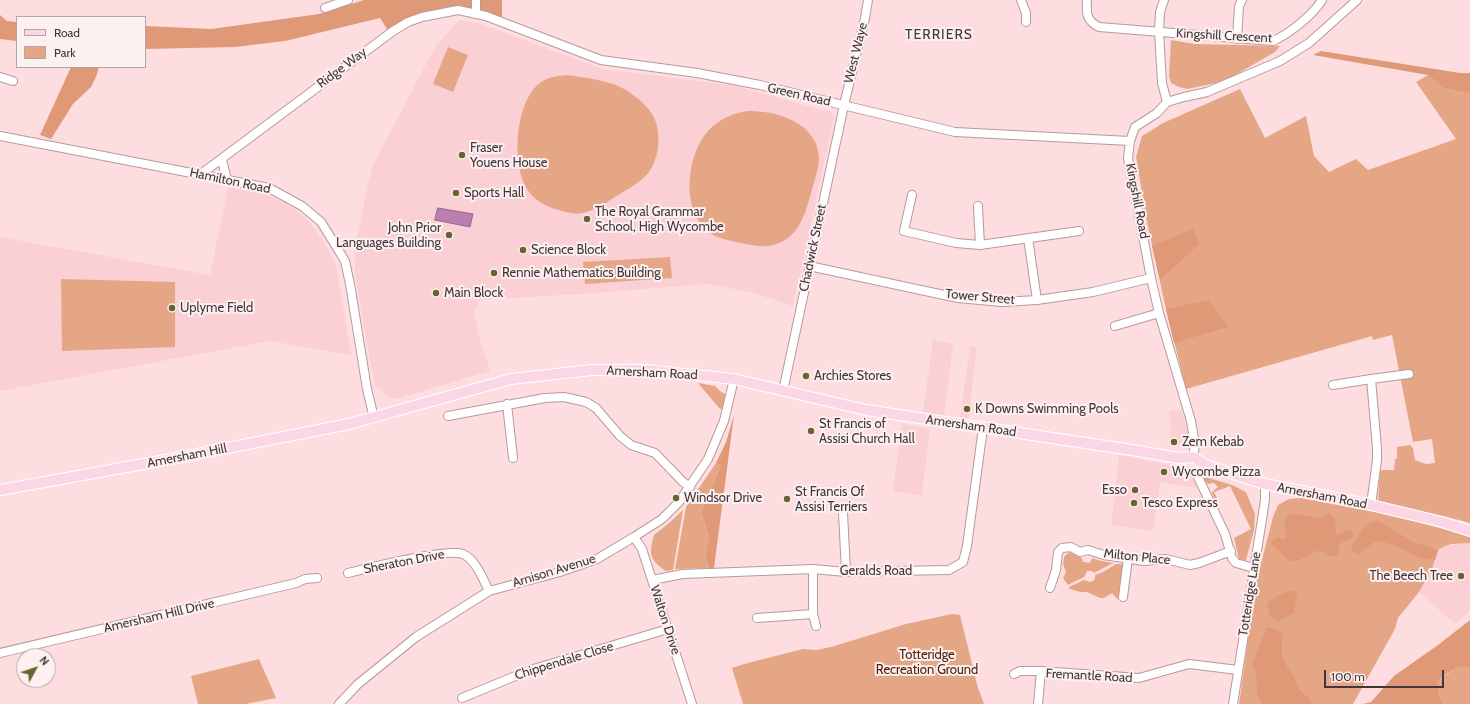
<!DOCTYPE html>
<style>
body{margin:0}
#map{position:relative;width:1470px;height:704px;overflow:hidden;background:#fedde0;font-family:Cabin,sans-serif}
canvas{display:block}
.legend{position:absolute;left:16px;top:16px;width:130px;height:52px;box-sizing:border-box;background:#fdf0f1;border:1px solid #b3a6a7;margin:0;padding:5px 7px;list-style:none;font-size:12px;color:#443739}
.legend li{display:flex;align-items:center;gap:8px;height:20px}
.legend b{width:20px;border:1px solid #b3a6a7}
.north{position:absolute;left:16px;top:648px;width:40px;height:40px;box-sizing:border-box;background:#fdf0f1;border:1px solid #b3a6a7;border-radius:50%;rotate:50deg;font-size:11px;font-weight:700;line-height:16px;text-align:center;color:#443739}
.north::after{content:'';display:block;margin:auto;width:14px;height:18px;background:#686430;clip-path:polygon(50% 0,100% 100%,50% 72%,0 100%)}
.scale{position:absolute;left:1324px;top:670px;width:120px;height:18px;box-sizing:border-box;border:2px solid #443739;border-top:0;padding-left:5px;font-size:12px;line-height:14px;white-space:nowrap;color:#443739;-webkit-text-stroke:3px #fdf0f1;paint-order:stroke}
</style>
<div id="map">
<canvas width="1470" height="704"></canvas>
<ul class="legend">
<li><b style="height:5px;background:#fbd7e6"></b>Road</li>
<li><b style="height:11px;background:#e5a686"></b>Park</li>
</ul>
<div class="north">N</div>
<div class="scale">100 m</div>
</div>
<script>
const ctx = document.querySelector('canvas').getContext('2d');
ctx.lineJoin = 'round';
function paint(path, color) {
  ctx.fillStyle = color;
  ctx.fill(path, 'evenodd');
}
function strokePath(path, color, width, dash) {
  ctx.strokeStyle = color;
  ctx.lineWidth = width;
  ctx.lineCap = dash ? 'butt' : 'round';
  ctx.setLineDash(dash || []);
  ctx.stroke(path);
}
function drawText(font, color, halo, rows, align = 'center') {
  ctx.font = font + ' Cabin,sans-serif';
  ctx.lineWidth = 4;
  ctx.setLineDash([]);
  ctx.textBaseline = 'middle';
  ctx.strokeStyle = halo;
  ctx.fillStyle = color;
  for (const [text, x, y, turn = 0] of rows) {
    ctx.save();
    ctx.translate(x, y);
    ctx.rotate((+turn || 0) * Math.PI / 180);
    ctx.textAlign = isNaN(turn) ? turn : align;
    if (halo) ctx.strokeText(text, 0, 0);
    ctx.fillText(text, 0, 0);
    ctx.restore();
  }
}
const built = new Path2D(`
 M459,20L478,23L603,69L731,85L831,112L834,118L793,306L750,292L707,284L581,294L480,300L474,312L479,336L490,371L396,399L387,396L375,385L366,339L355,274V250L367,187L374,163L435,47Z
 M228,187L263,193L290,206L306,218L323,240L336,265L351,355L270,341L0,391V237L210,275Z
 M933,339L953,344L944,417L923,413Z
 M970,346L977,347L968,420L960,419Z
 M1181,410L1189,433L1188,440L1184,445L1169,443L1171,425L1169,411Z
 M902,424L930,429L922,496L893,491Z
 M1119,455L1189,469L1197,488L1160,482L1153,531L1111,525Z
 M1467,543H1470V610L1455,624L1419,592L1432,569L1438,550L1445,546Z`);
const green = new Path2D(`
 M1171,40L1195,44L1280,46L1275,52L1230,78L1216,83L1187,89L1179,87L1171,83L1169,76Z
 M448,47L468,55L453,92L433,84Z
 M567,75C587,78 609,80 626,90C635,96 646,104 652,114C662,130 660,157 649,172C643,180 632,187 623,192C611,199 599,209 586,212C577,215 567,213 559,210C546,207 534,200 527,189C511,164 515,100 541,82C549,77 558,76 567,75Z
 M1428,75L1443,88L1470,94V523L1459,520L1378,501L1380,470H1394L1395,459H1397V447L1410,445L1413,448L1415,460L1426,464L1435,463L1432,439L1413,442L1392,335L1373,340L1372,336L1186,389L1165,305L1146,217L1136,157L1142,136L1163,123L1240,89L1265,138L1306,116L1314,156L1329,172L1356,159L1368,170L1456,139L1416,82Z
 M748,111C776,110 818,123 819,158C819,169 814,180 812,190C805,215 798,242 768,246C760,247 750,245 741,243C731,241 719,239 710,233C680,211 686,156 708,131C719,119 733,113 748,111Z
 M670,257L672,278L585,284L583,262Z
 M61,279L175,282V347L62,351Z
 M698,383L715,386L720,391L725,394L723,410L719,408Z
 M716,463L721,465L701,513L709,537L705,555L709,568L675,569L686,507Z
 M1203,476L1232,485L1246,492L1255,514L1254,530L1246,560L1242,561L1239,559L1234,538L1251,529L1230,486L1214,492L1217,498L1214,499L1212,492L1218,487L1214,483L1208,484L1205,481Z
 M1301,498C1358,508 1415,519 1470,537V543L1452,544L1445,546L1438,550L1432,569L1419,592L1398,618L1395,629L1353,704H1239L1256,583L1273,517L1278,505L1289,499Z
 M683,510L673,570L666,571C649,560 649,553 654,535L668,524Z
 M1069,552L1082,558L1083,562L1090,563L1092,558L1101,561L1113,563L1094,573L1092,571H1087L1084,577L1068,585L1063,578L1066,572L1063,564L1064,557Z
 M1116,564H1123L1120,596L1117,599L1112,593L1104,598H1100L1087,592H1080L1070,589L1069,587L1084,580C1089,582 1093,583 1095,578V575L1103,572Z
 M952,614L960,615L978,688L984,704H743L732,668L744,664L803,649L816,650L831,647L906,624Z
 M259,659L276,698L246,704H198L191,676Z
 M1465,665L1470,668V704H1443L1439,695L1438,681L1458,666Z`);
const forest = new Path2D(`
 M364,0H502V18L453,6L422,13L387,29L380,18L285,41L235,47L145,49V26L211,29L319,14Z
 M0,15L7,21L17,22V41L0,39Z
 M1321,51L1460,73H1470V94L1443,88L1428,75L1313,55Z
 M71,67H99L96,77L91,87L73,104L51,139L40,135Z
 M1193,229L1199,244L1160,280L1152,246Z
 M1209,300L1228,327L1174,343L1166,309Z
 M734,415L714,568H709L705,555L709,537L701,513L721,465L716,463L726,442Z
 M1329,513L1335,518L1336,534H1341L1346,530H1351L1354,535L1352,539L1339,544L1338,555C1325,560 1327,551 1318,551C1311,551 1297,565 1290,561C1287,559 1285,556 1283,554C1279,550 1275,549 1271,544L1274,539L1279,537L1283,539L1287,537C1284,528 1282,522 1290,514L1311,516L1317,519Z
 M1379,521L1413,542L1438,550L1435,560L1419,557L1395,546L1380,541L1373,543L1359,554C1355,553 1353,552 1351,548C1353,543 1364,526 1369,524C1372,522 1375,522 1379,521Z
 M1296,590C1299,598 1293,604 1295,612L1278,622C1269,617 1268,613 1268,603C1277,596 1285,591 1296,590Z
 M1470,620V668C1459,662 1447,674 1438,681L1439,695L1443,704H1363L1371,702L1394,676L1438,645Z
 M1266,628H1273L1279,631L1282,635V658L1295,679L1298,688L1310,700L1312,704H1263L1257,693L1256,674L1253,664Z`);
const water = new Path2D(`
 M438,208L473,214L470,227L435,220Z`);
const minor = new Path2D(`
 M1021,0L1026,13V22
 M1164,0L1160,12L1159,32L1162,83L1167,102
 M1087,1C1086,14 1087,21 1099,27L1273,41C1289,34 1313,15 1322,0
 M325,8L348,0
 M476,13V0
 M1237,39L1239,6L1242,0
 M0,77L13,81
 M0,136L269,188L302,206L321,222L334,243L345,261L350,284L367,389L374,418
 M222,160L227,180
 M201,174L393,31L408,22L422,17L458,10L486,16L601,60L697,73L760,85L955,132L1130,141
 M912,195L904,231L956,243L980,245L1079,231
 M978,206L980,245
 M1028,238L1037,300
 M809,266L958,298L1002,302L1037,300L1093,292L1151,278
 M1115,326L1159,313
 M1333,385L1371,379
 M783,391L844,105L865,18L868,0
 M507,404L513,458
 M448,416L545,398L564,397L586,402L596,408L620,436L631,445L655,453L683,482L690,487
 M1193,457L1195,444L1191,421L1159,313L1151,278L1128,158L1130,141L1135,127L1157,113L1167,102L1184,97L1207,92L1280,61L1309,43L1357,0
 M1198,477L1225,534L1232,558L1236,563L1254,568
 M1371,505L1377,460V448L1371,379L1409,374
 M843,513L846,572
 M634,537L642,549L692,704
 M813,569V614L816,626
 M348,573C368,568 448,548 463,554C476,560 483,579 489,591
 M652,580L683,574L813,569L846,572L949,570L963,562L967,546L983,428
 M1050,588L1056,570L1058,552L1062,548L1071,547L1080,552L1088,550L1104,555L1144,561L1166,559L1190,565L1199,563L1231,551
 M1123,597L1128,558
 M757,618L813,614
 M0,653L296,583L305,579L317,578
 M1014,674L1020,671H1041
 M462,698L530,670L668,629
 M339,704L358,684L416,637L489,591L560,572L597,559L634,537L662,519L679,502L708,459L724,421L734,379
 M1038,704L1041,671L1139,678L1189,664L1238,670
 M1233,704L1265,500V484`);
const major = new Path2D(`
 M0,490L182,457L349,424L511,379L592,370H645L734,379L866,410L1132,450L1178,458L1193,457L1206,465L1265,484L1371,505L1442,522L1470,531`);
const markers = [
 [462,155,4,"#686430"],
 [456,193,4,"#686430"],
 [587,219,4,"#686430"],
 [449,235,4,"#686430"],
 [523,250,4,"#686430"],
 [494,273,4,"#686430"],
 [436,293,4,"#686430"],
 [172,308,4,"#686430"],
 [806,376,4,"#686430"],
 [967,409,4,"#686430"],
 [811,431,4,"#686430"],
 [1174,442,4,"#686430"],
 [1164,472,4,"#686430"],
 [1135,490,4,"#686430"],
 [676,498,4,"#686430"],
 [787,499,4,"#686430"],
 [1134,503,4,"#686430"],
 [1461,576,4,"#686430"]
];
const streetNames = [
 ["Kingshill Crescent",1224,36,3],
 ["West Waye",856,53,-76],
 ["Ridge Way",342,68,-37],
 ["Green Road",799,95,13],
 ["Hamilton Road",230,181,12],
 ["Kingshill Road",1137,201,79],
 ["Chadwick Street",813,248,-78],
 ["Tower Street",980,297,5],
 ["Amersham Road",652,373,3],
 ["Amersham Road",971,426,8],
 ["Amersham Hill",187,456,-11],
 ["Amersham Road",1322,496,11],
 ["Milton Place",1137,557,6],
 ["Sheraton Drive",404,562,-11],
 ["Arnison Avenue",554,571,-17],
 ["Geralds Road",876,571],
 ["Totteridge Lane",1250,594,-81],
 ["Amersham Hill Drive",159,616,-13],
 ["Walton Drive",665,620,72],
 ["Chippendale Close",564,661,-17],
 ["Fremantle Road",1089,676,3]
];
const poiNames = [
 ["Fraser",470,148],
 ["Youens House",470,163],
 ["Sports Hall",464,193],
 ["The Royal Grammar",595,212],
 ["School, High Wycombe",595,227],
 ["John Prior",441,228,"right"],
 ["Languages Building",441,243,"right"],
 ["Science Block",531,250],
 ["Rennie Mathematics Building",502,273],
 ["Main Block",444,293],
 ["Uplyme Field",180,308],
 ["Archies Stores",814,376],
 ["K Downs Swimming Pools",975,409],
 ["St Francis of",819,424],
 ["Assisi Church Hall",819,439],
 ["Zem Kebab",1182,442],
 ["Wycombe Pizza",1172,472],
 ["Esso",1127,490,"right"],
 ["St Francis Of",795,492],
 ["Assisi Terriers",795,507],
 ["Windsor Drive",684,498],
 ["Tesco Express",1142,503],
 ["The Beech Tree",1453,576,"right"]
];
const parkNames = [
 ["Totteridge",927,655],
 ["Recreation Ground",927,670]
];
const neighbourhoodNames = [
 ["TERRIERS",939,35]
];
paint(built, '#fad0d5');
paint(green, '#e5a686');
paint(forest, '#df9976');
paint(water, '#ba7fb0');
strokePath(water, '#97698c', 1);
strokePath(minor, '#b8999c', 10);
strokePath(major, '#fff', 12);
strokePath(minor, '#fff', 8);
strokePath(major, '#fbd7e6', 10);
for (const [x, y, r, color] of markers) {
  const dot = new Path2D();
  dot.arc(x, y, r, 0, 2 * Math.PI);
  ctx.fillStyle = color;
  ctx.fill(dot);
  strokePath(dot, '#fdf0f1', 1.5);
}
drawText('13px', '#443739', '#fdf0f1', streetNames);
drawText('13px', '#443739', '#fdf0f1', poiNames, 'left');
drawText('13px', '#4f2207', '#fdf0f1', parkNames);
ctx.letterSpacing = '1px';
drawText('14px', '#443739', '#fdf0f1', neighbourhoodNames);
ctx.letterSpacing = '0px';
</script>
